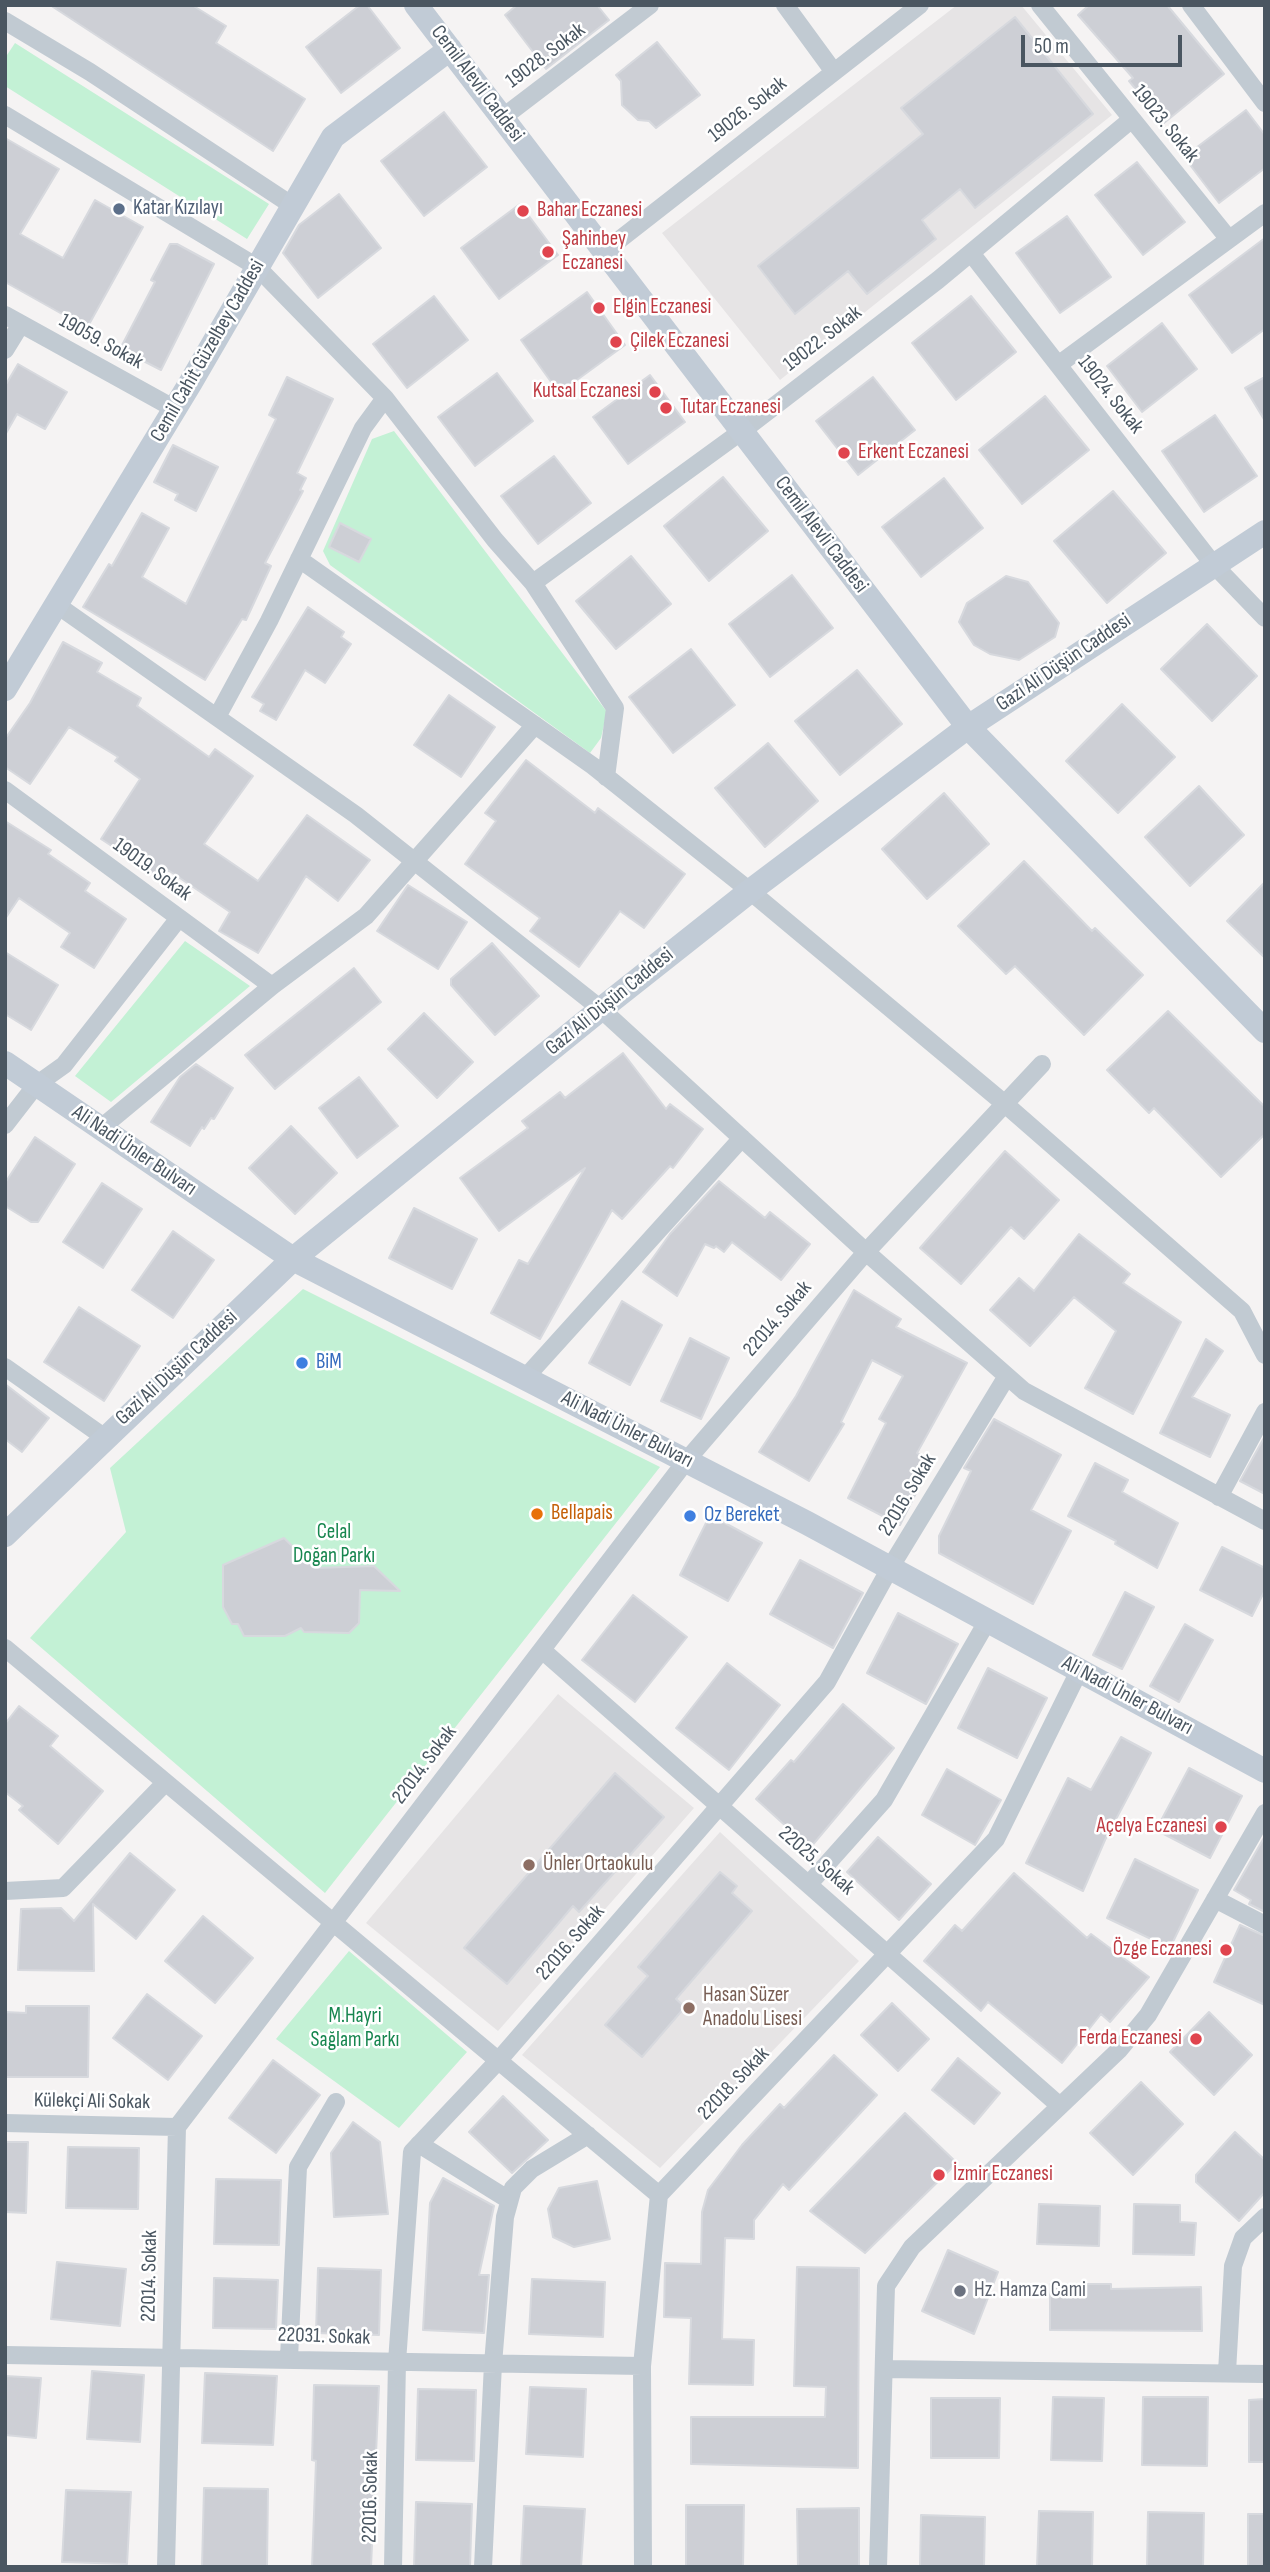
<!DOCTYPE html>
<meta charset="utf-8">
<style>
body{margin:0}
#map{position:relative;width:1270px;height:2572px;overflow:hidden;background:#f5f3f3;font-family:"Sofia Sans Condensed",sans-serif}
canvas{display:block}
.frame{position:absolute;inset:0;border:7px solid #4a5661;pointer-events:none}
.scale{position:absolute;left:1021px;top:35px;width:161px;height:32px;box-sizing:border-box;border:4px solid #4a5661;border-top:0;padding-left:9px;font-size:21px;line-height:24px;white-space:nowrap;color:#4a5661;-webkit-text-stroke:5px #fff;paint-order:stroke}
</style>
<div id="map">
<canvas width="1270" height="2572"></canvas>
<div class="frame"></div>
<div class="scale">50 m</div>
</div>
<script>
const ctx = document.querySelector('canvas').getContext('2d');
ctx.lineJoin = 'round';
function paint(path, color) {
  ctx.fillStyle = color;
  ctx.fill(path, 'evenodd');
}
function strokePath(path, color, width, dash) {
  ctx.strokeStyle = color;
  ctx.lineWidth = width;
  ctx.lineCap = dash ? 'butt' : 'round';
  ctx.setLineDash(dash || []);
  ctx.stroke(path);
}
function drawText(font, color, halo, rows, align = 'center') {
  ctx.font = font + ' "Sofia Sans Condensed",sans-serif';
  ctx.lineWidth = 5;
  ctx.setLineDash([]);
  ctx.textBaseline = 'middle';
  ctx.strokeStyle = halo;
  ctx.fillStyle = color;
  for (const [text, x, y, turn = 0] of rows) {
    ctx.save();
    ctx.translate(x, y);
    ctx.rotate((+turn || 0) * Math.PI / 180);
    ctx.textAlign = isNaN(turn) ? turn : align;
    if (halo) ctx.strokeText(text, 0, 0);
    ctx.fillText(text, 0, 0);
    ctx.restore();
  }
}
const education = new Path2D(`
 M957,5H1021L1112,115L780,380L662,233Z
 M558,1694L694,1808L498,2031L366,1923Z
 M720,1832L859,1961L660,2168L522,2055Z`);
const green = new Path2D(`
 M15,43L269,204L247,239L5,86V58Z
 M394,431L607,712L601,738L590,753L330,565L323,551L372,439Z
 M185,941L250,986L111,1102L75,1076Z
 M303,1289L660,1467L325,1893L30,1638L126,1532L110,1468Z
 M349,1951L467,2052L399,2128L276,2039Z`);
const building = new Path2D(`
 M50,5H192L226,26L216,43L305,99L273,151Z
 M360,5H367L400,48L341,93L306,47Z
 M517,5H597L609,20L546,69L505,15Z
 M1089,5H1167L1224,74L1164,123L1129,81L1133,78L1078,15Z
 M1015,17L1093,114L975,208L960,189L922,220L936,239L867,294L848,271L795,314L758,266L923,134L901,108Z
 M657,42L700,95L656,128L649,121L638,120L622,105L621,81L616,75Z
 M1246,110L1265,135V168L1219,203L1184,157Z
 M444,112L487,167L424,216L381,161Z
 M5,138L59,169L20,234L63,258L95,200L143,227L87,328L5,282Z
 M1137,162L1185,222L1143,255L1095,195Z
 M339,194L381,248L318,298L283,253L299,225Z
 M520,204L558,255L499,299L461,248Z
 M1067,216L1111,277L1060,313L1016,253Z
 M1265,238V329L1232,353L1189,295Z
 M170,244H177L214,264L161,370L120,349L155,282L151,280Z
 M587,292L625,345L559,393L521,340Z
 M434,296L468,340L407,388L373,344Z
 M971,296L1016,352L956,400L912,343Z
 M1162,323L1197,369L1142,412L1107,366Z
 M18,364L67,392L45,429L17,414L5,435V386Z
 M497,373L533,421L475,466L438,417Z
 M650,375L685,422L628,464L593,417Z
 M287,377L333,399L297,473L306,478L300,490L303,491L265,563L271,566L246,620L242,619L205,680L83,607L109,564L112,566L142,513L169,528L142,577L186,604L276,419L269,415Z
 M873,377L915,430L858,475L816,421Z
 M1265,377V421L1245,388Z
 M1045,396L1089,450L1022,504L979,450Z
 M1215,415L1257,476L1204,512L1162,451Z
 M173,445L218,467L196,511L175,500L178,494L154,482Z
 M554,456L591,503L538,544L501,496Z
 M723,477L768,531L709,581L664,526Z
 M944,478L983,528L921,577L882,527Z
 M1113,491L1166,553L1107,603L1054,541Z
 M340,523L371,539L359,562L329,547Z
 M631,556L671,604L616,649L576,601Z
 M792,575L833,628L770,677L729,624Z
 M1006,576L1028,582L1059,623L1055,637L1019,660L990,654L974,645L959,622L967,603Z
 M308,607L344,632L341,637L351,644L325,683L305,670L276,720L260,711L264,704L252,697Z
 M1207,624L1257,676L1212,721L1161,669Z
 M63,642L102,663L97,672L141,698L137,706L209,757L215,749L253,776L204,844L258,881L307,815L370,860L338,901L306,876L258,953L219,931L230,912L168,870L162,879L101,839L140,779L115,761L118,757L69,727L30,784L5,767V739L30,703Z
 M691,649L735,705L673,753L629,697Z
 M857,670L902,724L840,775L795,721Z
 M449,695L495,727L461,777L414,745Z
 M1122,704L1175,757L1118,813L1066,761Z
 M768,743L818,801L765,847L715,788Z
 M526,760L595,813L598,808L685,874L644,928L620,911L579,967L530,931L540,918L465,864L496,821L485,813Z
 M1199,786L1244,835L1190,886L1145,837Z
 M944,793L989,844L927,899L882,849Z
 M5,821L51,850L48,854L90,883L85,891L126,919L94,968L61,947L70,933L19,898L5,919Z
 M1024,861L1092,931L1095,928L1143,975L1084,1035L1015,966L1006,974L958,926Z
 M1265,882V958L1227,921Z
 M408,885L467,922L438,969L377,931Z
 M492,943L539,996L495,1035L451,985V979Z
 M5,952L58,985L31,1030L5,1014Z
 M354,968L381,1002L275,1089L245,1055Z
 M1168,1011L1265,1107V1134L1221,1177L1154,1108L1149,1113L1107,1070Z
 M424,1013L473,1062L437,1098L388,1049Z
 M623,1053L666,1109L670,1104L703,1129L673,1168L670,1166L622,1219L612,1210L540,1339L491,1313L519,1260L528,1264L585,1168L499,1231L460,1178L528,1128L522,1121L560,1092L565,1098Z
 M196,1064L233,1088L214,1119L211,1118L204,1129L202,1127L190,1146L151,1122L180,1077Z
 M359,1077L398,1126L357,1158L319,1108Z
 M291,1126L337,1173L295,1214L249,1168Z
 M35,1137L75,1164L38,1222H31L5,1206V1183Z
 M1005,1151L1059,1200L1024,1239L1011,1227L961,1284L920,1248Z
 M719,1181L765,1218L770,1212L810,1244L781,1280L732,1242L724,1252L716,1246L714,1248L705,1244L677,1296L643,1272L670,1234Z
 M102,1183L142,1209L103,1268L63,1242Z
 M414,1208L477,1239L452,1289L389,1258Z
 M173,1231L214,1260L173,1318L132,1290Z
 M1079,1234L1130,1274L1123,1283L1181,1322L1133,1414L1085,1388L1116,1331L1074,1297L1030,1346L990,1310L1019,1278L1034,1291Z
 M854,1290L901,1319L896,1327L967,1363L917,1453L932,1461L900,1525L848,1498L886,1423L879,1419L903,1376L872,1360L841,1422L844,1424L809,1481L759,1452L796,1396Z
 M622,1301L662,1325L630,1385L589,1363Z
 M79,1307L140,1346L104,1401L44,1362Z
 M690,1338L729,1358L701,1419L661,1401Z
 M1206,1339L1223,1351L1192,1397L1230,1415L1210,1457L1160,1433Z
 M5,1384L49,1418L22,1452L5,1439Z
 M994,1419L1061,1455L1031,1510L1071,1531L1033,1604L939,1553V1536L971,1471L964,1468Z
 M1265,1436V1494L1240,1481Z
 M1095,1463L1128,1480L1122,1492L1178,1523L1157,1568L1115,1544L1116,1541L1068,1516Z
 M710,1515L762,1543L728,1601L680,1575Z
 M284,1538L315,1568L374,1566L400,1591L360,1590L359,1623L349,1633L304,1632L301,1628L285,1636H244L238,1624H232L223,1607V1565Z
 M1222,1547L1265,1568V1590L1252,1616L1200,1590Z
 M800,1560L863,1593L833,1648L770,1614Z
 M1125,1592L1154,1607L1122,1669L1093,1655Z
 M633,1595L687,1637L635,1702L582,1660Z
 M898,1613L958,1644L926,1704L867,1673Z
 M1185,1624L1213,1640L1179,1702L1150,1686Z
 M727,1663L780,1705L729,1770L676,1728Z
 M988,1668L1047,1698L1017,1758L958,1728Z
 M843,1704L894,1748L810,1848L756,1799L791,1760L794,1762Z
 M19,1706L58,1736L50,1746L103,1791L58,1844L19,1810L23,1806L5,1792V1724Z
 M1121,1737L1151,1753L1105,1840L1083,1891L1026,1863L1068,1778L1091,1790Z
 M1189,1768L1242,1796L1210,1858L1156,1830Z
 M947,1769L1001,1800L975,1845L922,1815Z
 M615,1773L664,1817L579,1912L573,1906L507,1984L464,1948Z
 M1265,1836V1912L1249,1904L1251,1900L1234,1890Z
 M878,1837L931,1884L899,1920L847,1872Z
 M130,1853L175,1890L136,1939L93,1904L94,1971L18,1970L21,1909L61,1908L74,1921Z
 M1135,1859L1198,1890L1170,1948L1107,1918Z
 M720,1872L737,1886L732,1893L752,1911L676,1999L685,2007L642,2057L605,2025L648,1976L638,1967Z
 M1014,1873L1087,1938L1091,1934L1149,1977L1110,2022L1101,2014L1062,2063L988,2002L981,2011L924,1961L955,1925L962,1931Z
 M203,1916L253,1958L215,2003L165,1961Z
 M1240,1925L1265,1936V2005L1214,1982Z
 M147,1994L202,2036L168,2080L113,2038Z
 M892,2003L929,2039L898,2071L861,2035Z
 M26,2006H89L88,2077H5V2012L26,2013Z
 M1209,2012L1252,2055L1214,2095L1170,2052Z
 M834,2055L877,2095L789,2190L783,2184L754,2220V2239L725,2238L722,2339L754,2340L753,2385L689,2384L691,2318L664,2317L665,2263L701,2264L702,2212L708,2190L742,2145L780,2104L784,2108Z
 M958,2058L1000,2093L974,2124L932,2090Z
 M273,2060L320,2095L276,2153L229,2118Z
 M1141,2082L1183,2124L1133,2175L1090,2133Z
 M503,2096L548,2140L512,2173L469,2132Z
 M905,2113L957,2163L865,2253L810,2211Z
 M353,2122L380,2142L388,2214L334,2217L331,2153Z
 M1235,2132L1265,2160V2192L1239,2221L1196,2182V2175Z
 M5,2142H28L26,2213L5,2212Z
 M68,2147L139,2148L138,2209L66,2208Z
 M443,2178L494,2206L479,2275H489L484,2333L423,2330L430,2203Z
 M216,2179L281,2180L279,2245L214,2244Z
 M597,2181L610,2239L574,2247L553,2237L548,2209L559,2188Z
 M1039,2204L1100,2206L1099,2246L1037,2244Z
 M1134,2204L1180,2205V2222L1196,2223L1194,2255L1133,2254Z
 M948,2250L998,2272L974,2334L922,2311Z
 M57,2262L126,2269L120,2326L51,2319Z
 M797,2267L859,2268L858,2468L691,2464V2417H825L826,2387L794,2386Z
 M318,2268L381,2270L379,2335L316,2333Z
 M214,2278L278,2280L276,2329L213,2328Z
 M532,2279L605,2282L603,2337L529,2334Z
 M1050,2284H1111V2289L1201,2287L1202,2331L1050,2330Z
 M92,2371L144,2375L140,2442L87,2439Z
 M205,2373L277,2376L273,2445L202,2443Z
 M5,2376L41,2378L36,2438L5,2435Z
 M314,2385L379,2386L371,2567H312L316,2461L312,2460Z
 M530,2387L586,2389L583,2457L526,2454Z
 M418,2389L476,2390L474,2461L416,2460Z
 M1053,2397L1104,2398L1102,2461L1051,2460Z
 M1143,2397H1208L1207,2466L1142,2465Z
 M931,2398H1000L999,2458H931Z
 M1265,2399V2462H1249V2400Z
 M204,2488L268,2489L267,2567H202Z
 M66,2490L131,2492L127,2564L62,2562Z
 M416,2502L472,2504L470,2567H414Z
 M686,2505H744L743,2567H686Z
 M524,2506L585,2509L581,2567H521Z
 M859,2508V2567H798L797,2509Z
 M1039,2511L1093,2512L1092,2567H1037Z
 M1148,2512L1204,2513L1203,2567H1147Z
 M1248,2514H1265V2567H1248Z
 M921,2515L985,2517L984,2567H920Z`);
const street = new Path2D(`
 M785,5L834,72
 M1040,5L1228,238
 M1191,5L1265,103
 M5,21L90,72L293,206
 M5,115L257,267L385,398L495,540L533,583L615,708L606,777
 M502,118L650,5
 M605,251L920,5
 M971,253L1213,564L1265,618
 M5,315L175,409
 M5,350L21,324
 M1058,365L1265,213
 M299,559L593,766L750,891L1005,1104L1242,1311L1265,1355
 M533,583L742,431L938,280L1132,119
 M57,605L356,815L601,1009L866,1252L1024,1391L1265,1521
 M217,717L269,621L363,428L385,398
 M5,790L272,986
 M5,1125L36,1085L64,1065L179,918
 M101,1128L272,986L366,916L535,725
 M5,1367L104,1437
 M525,1378L742,1138
 M1219,1497L1265,1412
 M5,1648L659,2195
 M542,1650L1060,2106
 M809,1884L884,1800L988,1620
 M5,1891L63,1888L165,1783
 M1215,1899L1265,1925
 M5,2123L177,2127
 M419,2144L509,2200
 M5,2355L642,2366
 M289,2358L298,2167L336,2102
 M884,2369L1265,2374
 M1227,2372L1233,2266L1243,2238L1265,2217
 M166,2567L177,2127L686,1461L866,1252L1042,1064
 M393,2567L397,2362L412,2152L498,2061L827,1682L890,1568L1007,1376
 M483,2567L493,2364L505,2217L513,2188L532,2169L588,2135
 M643,2567L642,2366L659,2195L996,1839L1079,1671
 M878,2567L886,2286L912,2247L1119,2050L1148,2015L1265,1813`);
const secondary = new Path2D(`
 M416,5L968,727L1265,1031
 M5,689L191,382L333,137L450,49
 M5,1063L293,1259L807,1523L1265,1771
 M5,1535L293,1259L601,1009L750,891L968,727L1265,532`);
const markers = [
 [119,209,7,"#5c6f8a"],
 [523,211,7,"#e0444e"],
 [548,252,7,"#e0444e"],
 [599,308,7,"#e0444e"],
 [616,342,7,"#e0444e"],
 [655,392,7,"#e0444e"],
 [666,408,7,"#e0444e"],
 [844,453,7,"#e0444e"],
 [302,1363,7,"#3f7fe0"],
 [537,1514,7,"#e8710a"],
 [690,1516,7,"#3f7fe0"],
 [1221,1827,7,"#e0444e"],
 [529,1865,7,"#8d6e63"],
 [1226,1950,7,"#e0444e"],
 [689,2008,7,"#8d6e63"],
 [1196,2039,7,"#e0444e"],
 [939,2175,7,"#e0444e"],
 [960,2291,7,"#6b7280"]
];
const streetNames = [
 ["19028. Sokak",546,56,-37],
 ["Cemil Alevli Caddesi",477,84,53],
 ["19026. Sokak",748,110,-38],
 ["19023. Sokak",1165,124,51],
 ["19022. Sokak",823,339,-38],
 ["19059. Sokak",101,342,29],
 ["Cemil Cahit Güzelbey Caddesi",208,351,-60],
 ["19024. Sokak",1110,395,52],
 ["Cemil Alevli Caddesi",821,535,53],
 ["Gazi Ali Düşün Caddesi",1064,663,-34],
 ["19019. Sokak",152,870,36],
 ["Gazi Ali Düşün Caddesi",610,1002,-39],
 ["Ali Nadi Ünler Bulvarı",134,1151,34],
 ["22014. Sokak",778,1319,-49],
 ["Gazi Ali Düşün Caddesi",177,1368,-43],
 ["Ali Nadi Ünler Bulvarı",627,1430,27],
 ["22016. Sokak",908,1495,-59],
 ["Ali Nadi Ünler Bulvarı",1127,1696,28],
 ["22014. Sokak",425,1765,-53],
 ["22025. Sokak",816,1861,41],
 ["22016. Sokak",571,1943,-49],
 ["22018. Sokak",734,2084,-46],
 ["Külekçi Ali Sokak",92,2102,1],
 ["22014. Sokak",150,2276,-89],
 ["22031. Sokak",324,2337,2],
 ["22016. Sokak",371,2497,-89]
];
const serviceNames = [
 ["Katar Kızılayı",133,209]
];
const healthNames = [
 ["Bahar Eczanesi",537,211],
 ["Şahinbey",562,240],
 ["Eczanesi",562,264],
 ["Elgin Eczanesi",613,308],
 ["Çilek Eczanesi",630,342],
 ["Kutsal Eczanesi",641,392,"right"],
 ["Tutar Eczanesi",680,408],
 ["Erkent Eczanesi",858,453],
 ["Açelya Eczanesi",1207,1827,"right"],
 ["Özge Eczanesi",1212,1950,"right"],
 ["Ferda Eczanesi",1182,2039,"right"],
 ["İzmir Eczanesi",953,2175]
];
const shopNames = [
 ["BiM",316,1363],
 ["Oz Bereket",704,1516]
];
const foodNames = [
 ["Bellapais",551,1514]
];
const parkNames = [
 ["Celal",334,1533],
 ["Doğan Parkı",334,1557],
 ["M.Hayri",355,2017],
 ["Sağlam Parkı",355,2041]
];
const educationNames = [
 ["Ünler Ortaokulu",543,1865],
 ["Hasan Süzer",703,1996],
 ["Anadolu Lisesi",703,2020]
];
const worshipNames = [
 ["Hz. Hamza Cami",974,2291]
];
paint(education, '#e6e4e5');
paint(green, '#c3f1d5');
paint(building, '#cdcfd5');
strokePath(building, '#d7d9de', 2);
strokePath(street, '#c1cad2', 18);
strokePath(secondary, '#c1cbd6', 24);
for (const [x, y, r, color] of markers) {
  const dot = new Path2D();
  dot.arc(x, y, r, 0, 2 * Math.PI);
  ctx.fillStyle = color;
  ctx.fill(dot);
  strokePath(dot, '#fff', 2.5);
}
drawText('21px', '#4a5661', '#fff', streetNames);
drawText('21px', '#4e5e75', '#fff', serviceNames, 'left');
drawText('21px', '#be3a42', '#fff', healthNames, 'left');
drawText('21px', '#366cbe', '#fff', shopNames, 'left');
drawText('21px', '#c56008', '#fff', foodNames, 'left');
drawText('21px', '#17864f', '#fff', parkNames);
drawText('21px', '#785e54', '#fff', educationNames, 'left');
drawText('21px', '#5b616d', '#fff', worshipNames, 'left');
</script>
